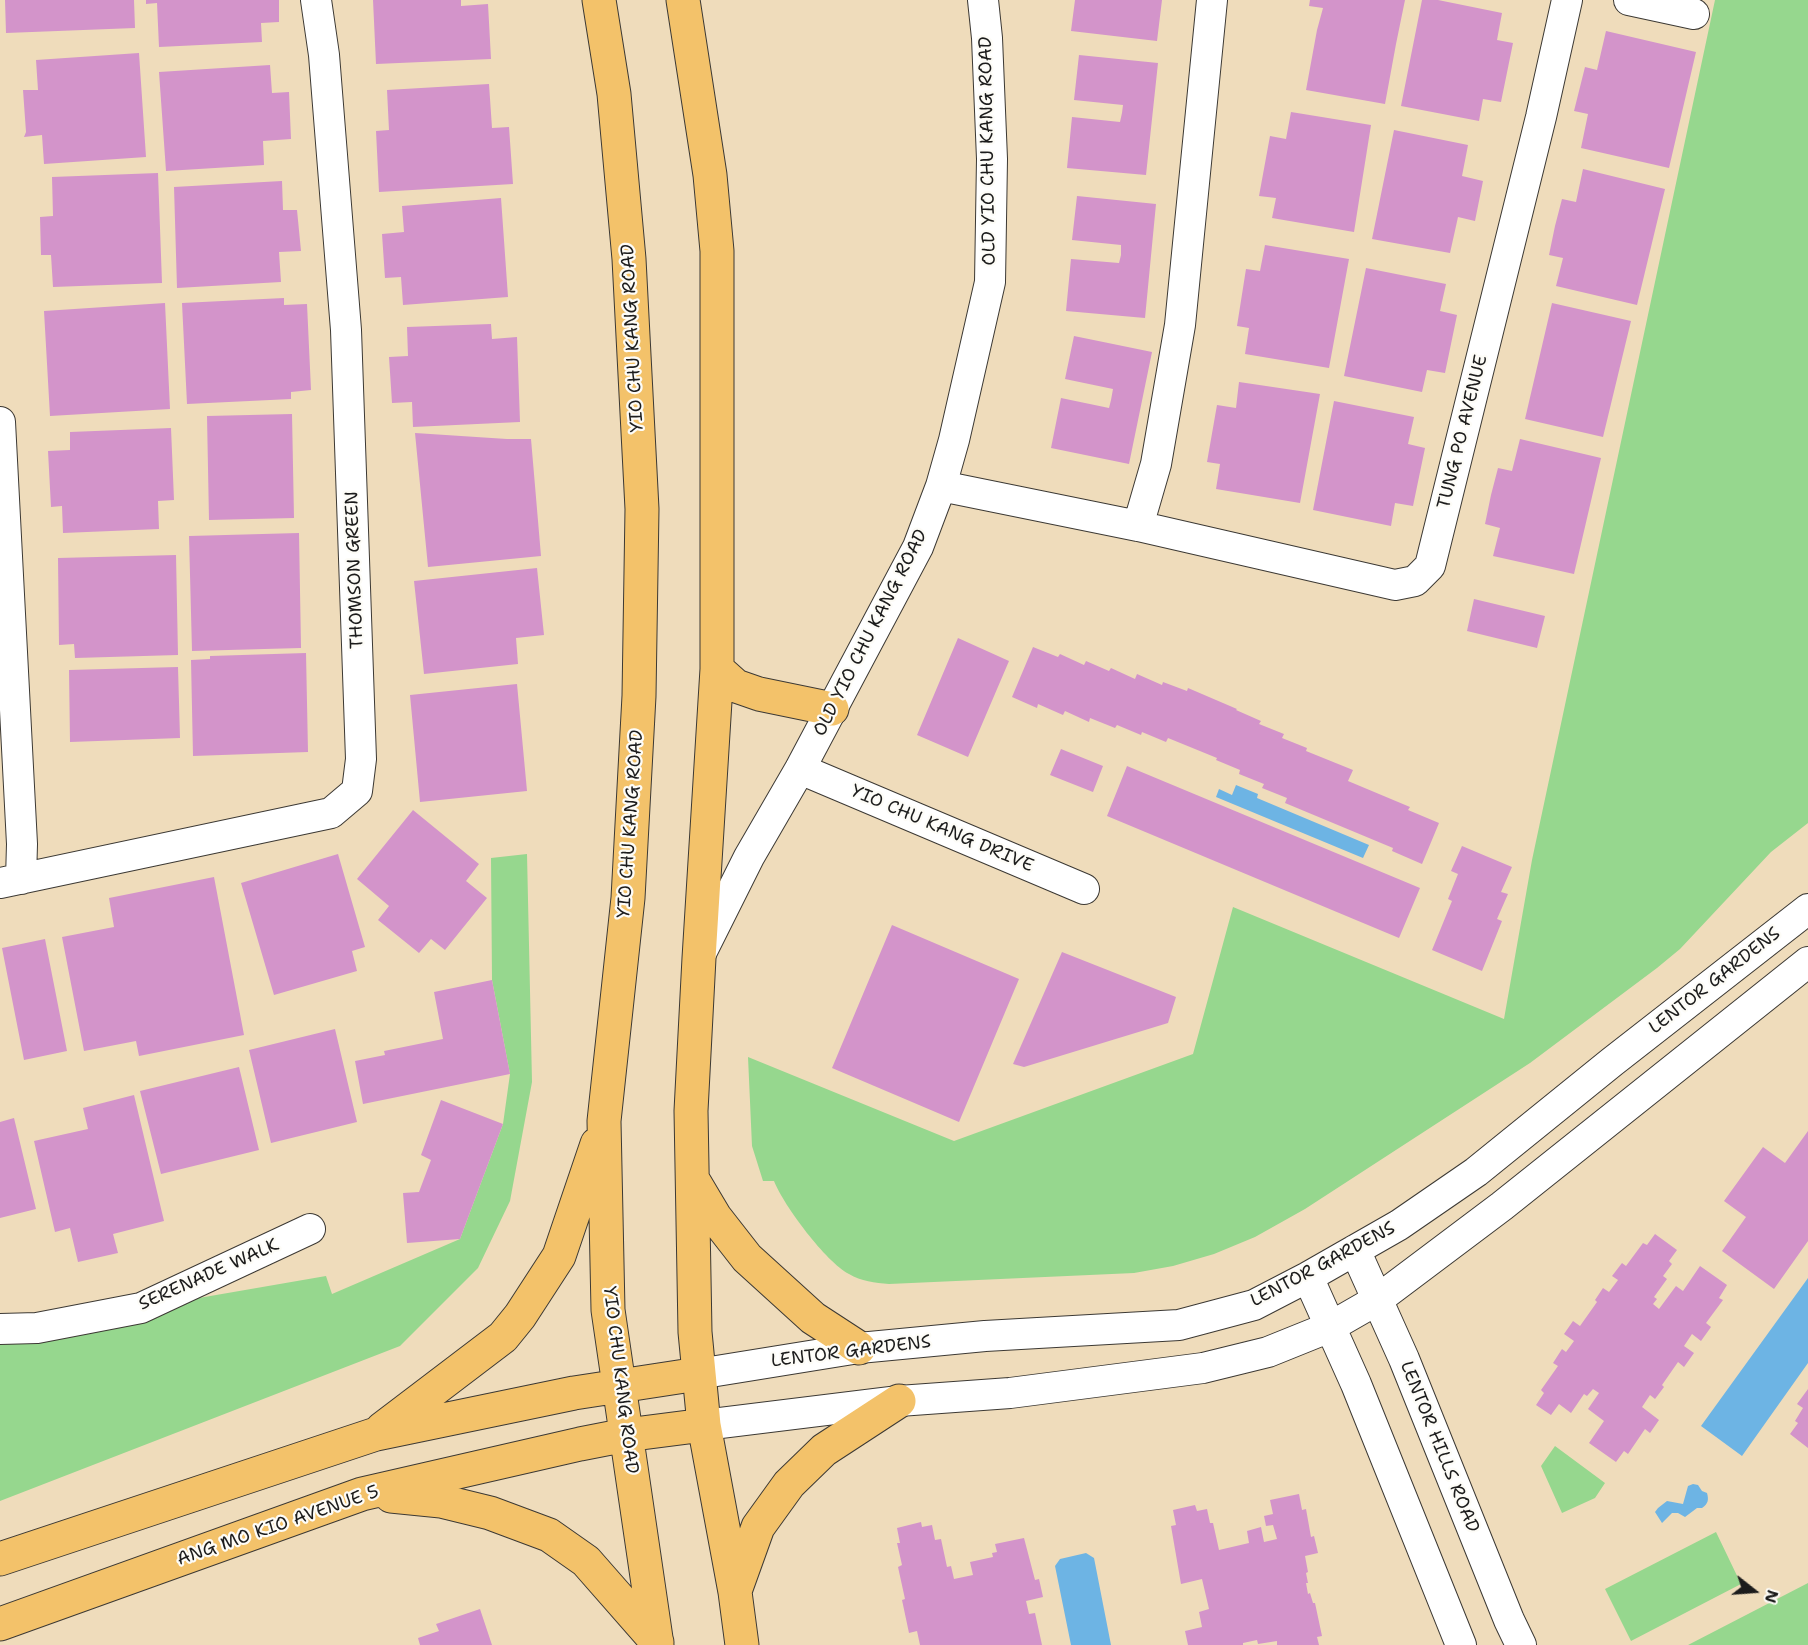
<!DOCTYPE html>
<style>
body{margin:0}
#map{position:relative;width:1808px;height:1645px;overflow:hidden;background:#efdcbb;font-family:"Shantell Sans",sans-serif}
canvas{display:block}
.north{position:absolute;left:1724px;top:1561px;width:60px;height:60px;-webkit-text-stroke:4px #fdfcf7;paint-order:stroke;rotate:107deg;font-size:16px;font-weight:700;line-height:24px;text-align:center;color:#1c1c1c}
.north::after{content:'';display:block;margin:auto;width:21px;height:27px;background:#1c1c1c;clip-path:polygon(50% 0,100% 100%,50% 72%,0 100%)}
</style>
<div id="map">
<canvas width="1808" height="1645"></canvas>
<div class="north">N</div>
</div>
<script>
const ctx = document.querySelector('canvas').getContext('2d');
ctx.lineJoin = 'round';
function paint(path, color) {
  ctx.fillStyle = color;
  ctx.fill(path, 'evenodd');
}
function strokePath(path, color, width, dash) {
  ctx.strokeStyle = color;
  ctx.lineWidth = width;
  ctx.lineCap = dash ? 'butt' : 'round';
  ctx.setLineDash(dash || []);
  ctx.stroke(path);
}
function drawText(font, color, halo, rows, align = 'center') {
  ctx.font = font + ' "Shantell Sans",sans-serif';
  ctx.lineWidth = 4.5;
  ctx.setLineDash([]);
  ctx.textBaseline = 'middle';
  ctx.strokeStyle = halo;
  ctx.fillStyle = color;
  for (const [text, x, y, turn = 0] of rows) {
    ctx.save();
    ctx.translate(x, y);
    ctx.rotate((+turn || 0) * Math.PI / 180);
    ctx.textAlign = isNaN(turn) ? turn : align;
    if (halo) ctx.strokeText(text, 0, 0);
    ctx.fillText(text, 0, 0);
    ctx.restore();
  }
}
const green = new Path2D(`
 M1715,0H1808V823L1771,852L1680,949L1657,968L1530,1063L1305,1209L1255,1237L1214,1254L1173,1266L1134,1273L889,1284C875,1283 861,1281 849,1274C826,1262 784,1206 774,1181H763L752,1146L748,1057L954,1141L1193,1054L1233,907L1504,1019L1532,860Z
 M527,854L532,1082L510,1201L478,1268L400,1346L0,1501V1329L141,1308L326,1276L332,1294L460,1239L503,1124L510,1074L492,980L491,858Z
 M1555,1446L1605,1483L1595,1498L1562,1513L1541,1466Z
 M1716,1532L1741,1584L1631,1641L1605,1589Z
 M1808,1583V1645H1688Z`);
const water = new Path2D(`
 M1236,785L1258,794L1257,798L1369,845L1363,858L1216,797L1219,789L1232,795Z
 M1808,1278V1363L1742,1456L1701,1426Z
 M1693,1484L1698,1485L1702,1491L1707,1493C1709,1500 1708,1504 1702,1508H1697L1685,1517L1678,1513H1672L1662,1523L1655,1512L1658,1508L1667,1501L1683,1504L1688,1486Z
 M1086,1553L1094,1558L1111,1645H1071L1055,1566L1060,1559Z`);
const building = new Path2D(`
 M5,0H134L135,28L6,33Z
 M146,0H279V22L261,23L262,42L159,47L157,3L146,4Z
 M373,0H461V6L488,4L491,59L376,64Z
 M1075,0H1162L1157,41L1071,31Z
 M1310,0H1405L1396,44L1385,104L1306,90L1317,30L1323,8L1309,6Z
 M1422,0H1438L1502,13L1497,40L1513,43L1501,102L1483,99L1479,121L1401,106Z
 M1606,31L1696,52L1669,168L1581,148L1588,114L1574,111L1585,67L1597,70Z
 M139,53L146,157L44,164L42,135L24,137L26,132L23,90H38L36,60Z
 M1079,55L1158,63L1146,175L1067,168L1072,117L1120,122L1122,113L1123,105L1074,100Z
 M270,65L272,93L289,92L291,139L263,141L264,165L166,171L159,72Z
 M489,84L492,128L509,127L513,184L379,192L376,131L389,130L387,90Z
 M1291,112L1371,125L1354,232L1272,218L1276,198L1259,196L1270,136L1286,139Z
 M1394,130L1468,145L1462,176L1483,181L1475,221L1458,217L1450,253L1372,239Z
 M1583,169L1665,189L1637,305L1556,286L1563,258L1549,255L1555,226L1562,199L1576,202Z
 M158,173L162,283L53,287L51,255H41L40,217L53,216L52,177Z
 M282,181L283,210H297L301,251L279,252L281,282L177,288L174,187Z
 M1077,196L1156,204L1145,318L1066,311L1071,259L1119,263L1121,255V245L1072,240Z
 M501,198L508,297L403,305L401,277L385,278L382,234L404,232L402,206Z
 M1265,245L1349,259L1329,368L1245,354L1249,328L1237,326L1246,269L1260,271Z
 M1366,268L1446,284L1440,311L1457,315L1445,373L1427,370L1422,392L1344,376Z
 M284,298V305L307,304L311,390L291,392V399L187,404L182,303Z
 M165,303L170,409L50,416L44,311Z
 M1552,303L1631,321L1603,437L1525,419Z
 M491,324L492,339L517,337L520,422L413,427L412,402L392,403L389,357L408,356L407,327Z
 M1074,336L1152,352L1129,464L1051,448L1061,398L1109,408L1111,400L1113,389L1065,379Z
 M1239,382L1320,394L1300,503L1216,489L1220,464L1207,462L1217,405L1236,408Z
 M1334,401L1414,417L1408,444L1425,448L1413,506L1395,503L1391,526L1313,510Z
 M292,414L294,518L209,520L207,416Z
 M171,428L174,500L158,501L159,529L63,533L62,506L51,507L48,451L70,450V432Z
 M415,433L507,439H531L541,556L428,567Z
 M1520,439L1601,458L1574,574L1493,556L1500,528L1485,524L1491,495L1498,468L1512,471Z
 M299,533L301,648L192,651L189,536Z
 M176,555L178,655L75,658L74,644L59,645L58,558Z
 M537,568L544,635L516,638L518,664L424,674L414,581Z
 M1474,599L1545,616L1537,648L1467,631Z
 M958,638L1009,661L968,757L917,735Z
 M1033,647L1058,657L1060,654L1084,665L1086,661L1109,671L1111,668L1135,679L1137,674L1162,685L1163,682L1187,691L1188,688L1237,709L1236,710L1261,721L1259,724L1284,734L1282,738L1307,748L1306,751L1353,770L1348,781L1410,807L1408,810L1439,823L1422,864L1392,851L1393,848L1285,803L1287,798L1262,788L1264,784L1239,774L1240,770L1216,760L1217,758L1168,738L1166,742L1142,732L1141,735L1117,725L1115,728L1090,718L1089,722L1065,711L1063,715L1038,704L1037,708L1012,697Z
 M306,653L308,752L193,756L191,660L210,659V656Z
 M178,667L180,738L70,742L69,670Z
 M517,684L527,791L420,802L410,695Z
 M1061,749L1103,766L1093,792L1050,775Z
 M1127,766L1420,888L1399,938L1107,816Z
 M413,810L479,864L466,881L487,898L445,950L431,939L419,953L378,920L389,906L357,879Z
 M1462,846L1512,867L1501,892L1508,894L1497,919L1502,921L1482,971L1432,950L1452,901L1448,899L1458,874L1451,871Z
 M338,854L365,947L352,951L357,971L274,995L241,883Z
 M214,877L244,1035L139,1056L136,1041L84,1051L62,937L114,927L109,898Z
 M892,925L1019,979L959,1122L832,1068Z
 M45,939L67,1051L24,1060L2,948Z
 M1062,952L1176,997L1168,1023L1024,1067L1013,1064Z
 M492,980L510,1074L363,1104L355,1061L385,1055L384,1051L443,1039L434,992Z
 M335,1029L357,1122L271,1143L249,1050Z
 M239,1067L259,1150L161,1174L140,1091Z
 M134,1095L164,1221L113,1234L118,1253L78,1262L70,1228L55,1232L34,1141L88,1129L83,1108Z
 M441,1100L503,1124L460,1239L407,1243L403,1193L419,1192L431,1160L421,1155Z
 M14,1118L36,1209L0,1218V1122Z
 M1808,1131V1241L1774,1289L1722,1251L1746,1217L1724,1201L1763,1147L1785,1163Z
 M1655,1234L1677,1250L1669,1261L1672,1264L1663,1276L1667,1279L1654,1297L1657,1299L1653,1304L1659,1309L1676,1286L1683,1291L1700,1266L1727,1285L1719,1298L1723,1300L1706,1323L1711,1327L1701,1341L1692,1334L1684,1346L1694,1353L1684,1367L1678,1362L1662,1385L1664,1387L1655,1399L1650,1395L1642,1407L1659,1420L1650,1433L1645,1429L1628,1454L1624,1451L1616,1462L1589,1443L1604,1421L1588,1409L1599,1393L1593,1389L1587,1396L1584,1394L1571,1413L1559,1404L1551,1415L1536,1405L1544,1393L1541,1390L1558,1366L1553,1363L1562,1349L1566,1352L1574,1341L1564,1334L1573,1321L1580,1326L1597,1302L1595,1300L1603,1288L1609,1292L1618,1280L1612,1276L1622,1263L1626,1266L1643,1243L1647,1245Z
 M1808,1389V1448L1790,1434L1798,1423L1795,1421L1803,1408L1797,1404Z
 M1299,1494L1302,1510L1306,1509L1311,1537L1314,1536L1318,1553L1305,1556L1308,1572L1306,1573L1308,1583H1306L1308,1594L1310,1593L1313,1603H1315L1322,1636L1317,1637L1319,1645H1277V1641L1258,1644L1257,1640L1243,1643V1645H1188L1185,1631L1202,1627L1199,1612L1209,1609L1202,1579L1181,1584L1171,1526L1176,1525L1173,1510L1195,1505L1197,1511L1207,1509L1210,1523H1213L1219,1550L1249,1543L1247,1531L1261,1527L1264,1542L1277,1539L1273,1525L1266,1526L1264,1516L1273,1514L1270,1500Z
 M921,1522L922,1527L932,1525L935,1540L941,1539L947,1567L951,1566L954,1579L973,1575L970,1562L993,1557L992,1553L997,1552L995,1544L1024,1538L1035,1580L1039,1579L1043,1597L1026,1601L1029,1614L1035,1613L1042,1645H920L917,1631L909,1633L902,1600L905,1599L898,1567L902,1565L897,1543H900L897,1528Z
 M480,1609L492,1645H420L418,1638L439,1631L436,1624Z`);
const street = new Path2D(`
 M1629,0L1694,14
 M0,422L22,844L21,879
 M941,486L1138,526L1395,585L1415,581L1430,566L1541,117L1567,0
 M1138,526L1156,464L1180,325L1212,0
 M800,769L1084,889
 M0,883L331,813L357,791L361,759L346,330L324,55L316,0
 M700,955L749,857L800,769L918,547L941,486L954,440L990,282L992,159L987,38L983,0
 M1355,1250L1404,1359L1509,1620L1521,1645
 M1308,1277L1356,1384L1461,1645
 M0,1329L37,1328L141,1308L310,1229
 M698,1374L859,1348L985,1336L1179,1325L1254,1305L1308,1277L1399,1225L1476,1172L1612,1062L1808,909
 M704,1425L899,1401L1010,1393L1203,1368L1268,1352L1330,1327L1377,1300L1502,1206L1808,962`);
const primary = new Path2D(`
 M599,0L614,94L629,259L642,509L639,696L628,898L604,1121L608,1310L657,1645
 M683,0L710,175L717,251V669L699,958L691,1111L695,1332L704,1425L735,1592L742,1645
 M717,669L736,686L759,694L832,709
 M693,1180L715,1217L747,1258L813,1318L859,1348
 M382,1429L503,1337L520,1316L559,1256L597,1144
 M391,1496L441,1501L490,1513L549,1535L586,1561L657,1642
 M0,1559L376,1434L574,1393L698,1374
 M735,1591L758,1527L789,1484L824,1450L899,1401
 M0,1624L362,1494L580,1444L626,1435L704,1425`);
const streetNames = [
 ["OLD YIO CHU KANG ROAD",988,151,-91],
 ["YIO CHU KANG ROAD",633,338,-93],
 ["TUNG PO AVENUE",1463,432,-76],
 ["THOMSON GREEN",355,570,-92],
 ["OLD YIO CHU KANG ROAD",871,633,-63],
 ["YIO CHU KANG ROAD",631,824,-86],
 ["YIO CHU KANG DRIVE",942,829,23],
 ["LENTOR GARDENS",1715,981,-38],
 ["LENTOR GARDENS",1323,1265,-28],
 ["SERENADE WALK",209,1275,-24],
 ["LENTOR GARDENS",851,1352,-7],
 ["YIO CHU KANG ROAD",620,1380,83],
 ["LENTOR HILLS ROAD",1439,1447,68],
 ["ANG MO KIO AVENUE 5",278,1526,-19]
];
paint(green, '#96d78e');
paint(water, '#6db4e4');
paint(building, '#d394ca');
strokePath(street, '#3c3934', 32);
strokePath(primary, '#3c3934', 35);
strokePath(street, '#fff', 30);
strokePath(primary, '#f3c26a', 33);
drawText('18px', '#1c1c1c', '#fdfcf7', streetNames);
</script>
